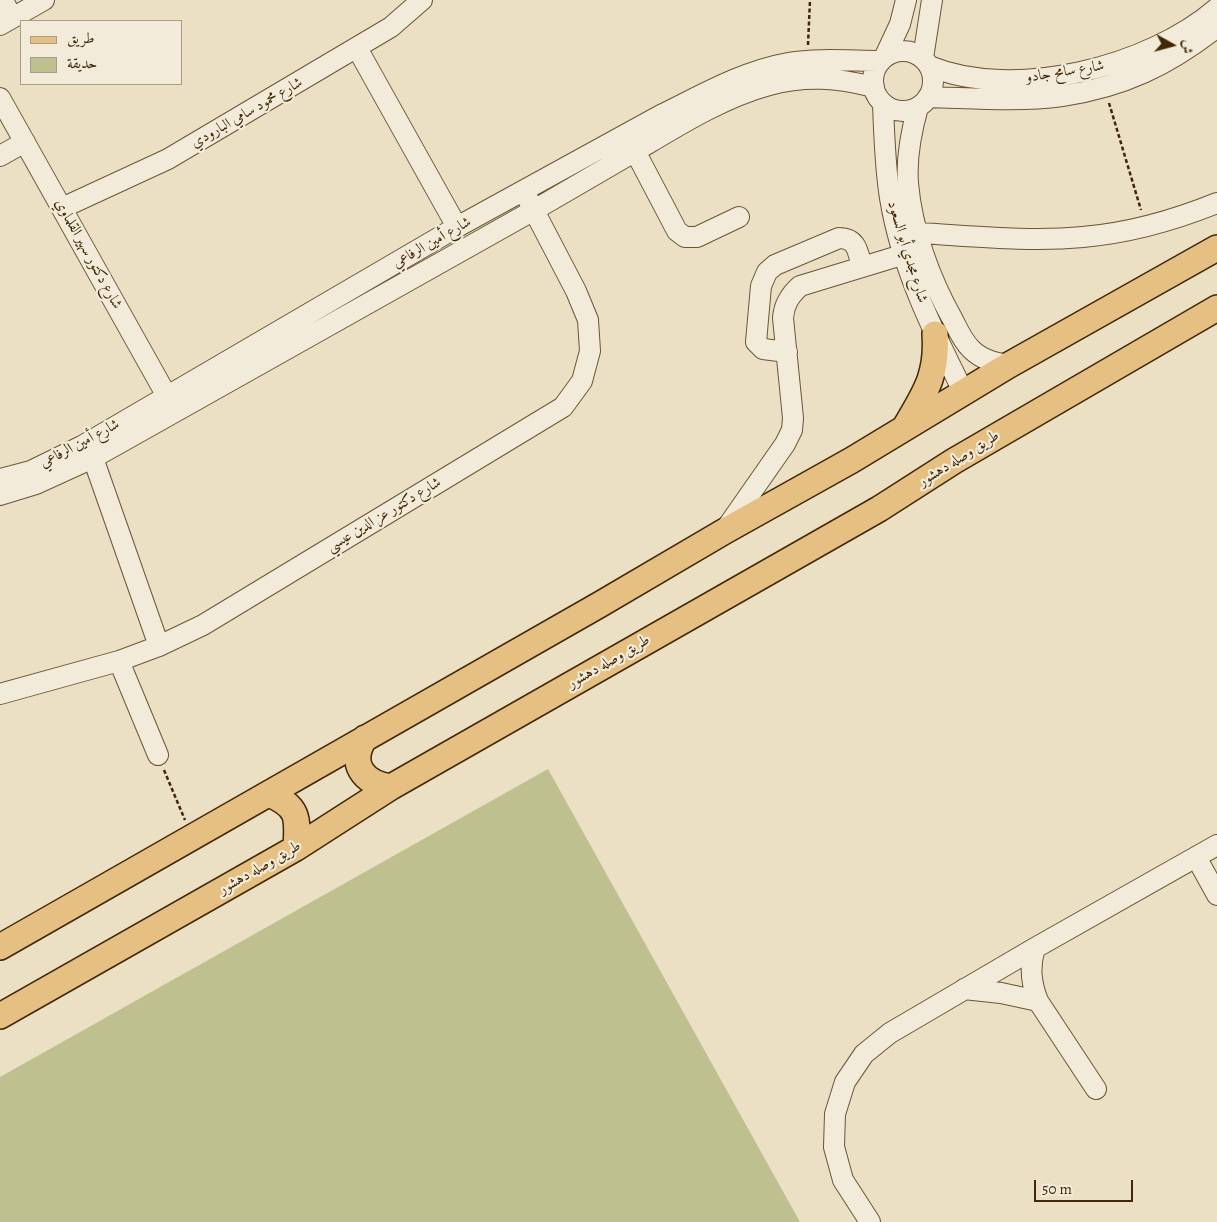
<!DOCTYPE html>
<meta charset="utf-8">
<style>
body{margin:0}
#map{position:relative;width:1217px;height:1222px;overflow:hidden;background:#ebe0c4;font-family:Alegreya,Amiri,serif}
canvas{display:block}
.legend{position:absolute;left:20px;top:20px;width:162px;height:65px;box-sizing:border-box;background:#f2ebd9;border:1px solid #ab9d85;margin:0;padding:6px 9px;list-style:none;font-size:15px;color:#402706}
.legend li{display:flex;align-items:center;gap:10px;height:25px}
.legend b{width:25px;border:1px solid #ab9d85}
.north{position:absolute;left:1147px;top:20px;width:50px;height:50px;-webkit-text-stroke:4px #f2ebd9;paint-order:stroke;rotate:97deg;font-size:14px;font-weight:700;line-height:20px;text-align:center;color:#402706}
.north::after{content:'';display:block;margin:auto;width:18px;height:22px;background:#402706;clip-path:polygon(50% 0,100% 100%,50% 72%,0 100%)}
.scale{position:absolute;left:1034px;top:1180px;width:99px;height:22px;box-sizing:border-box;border:2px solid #402706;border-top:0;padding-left:6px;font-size:15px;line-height:18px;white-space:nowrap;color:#402706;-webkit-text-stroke:4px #f2ebd9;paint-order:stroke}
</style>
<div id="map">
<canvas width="1217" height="1222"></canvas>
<ul class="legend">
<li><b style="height:6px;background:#e6c082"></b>طريق</li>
<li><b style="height:14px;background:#bfc08f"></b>حديقة</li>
</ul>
<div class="north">ش</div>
<div class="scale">50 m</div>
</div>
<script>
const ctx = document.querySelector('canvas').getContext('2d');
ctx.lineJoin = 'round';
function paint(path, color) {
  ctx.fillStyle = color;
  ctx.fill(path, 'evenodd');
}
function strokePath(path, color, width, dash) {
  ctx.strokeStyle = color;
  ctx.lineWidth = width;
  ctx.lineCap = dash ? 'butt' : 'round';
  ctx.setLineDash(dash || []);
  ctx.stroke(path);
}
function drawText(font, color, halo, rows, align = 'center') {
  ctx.font = font + ' Alegreya,Amiri,serif';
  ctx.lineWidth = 4.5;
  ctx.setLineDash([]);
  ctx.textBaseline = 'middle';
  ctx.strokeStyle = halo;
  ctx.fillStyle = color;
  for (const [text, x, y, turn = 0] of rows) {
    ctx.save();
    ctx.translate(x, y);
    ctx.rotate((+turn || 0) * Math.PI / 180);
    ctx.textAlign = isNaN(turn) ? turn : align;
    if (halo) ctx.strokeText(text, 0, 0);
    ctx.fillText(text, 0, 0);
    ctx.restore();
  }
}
const green = new Path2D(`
 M548,769L800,1222H0V1077Z`);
const path = new Path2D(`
 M808,45L810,0
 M1109,103L1141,210
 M164,770L185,820`);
const minor = new Path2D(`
 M3,0L12,18
 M0,25L44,0
 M357,48L457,227
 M873 81a30 30 0 1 1 60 0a30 30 0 1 1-60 0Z
 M885,56L900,24L906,0
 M923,58L932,0
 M929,66C1014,101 1149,67 1217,8
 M928,97C972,98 1018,102 1062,96C1123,87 1169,65 1217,27
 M0,98L173,407
 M883,103C884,134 885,167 890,198C901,267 933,331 964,393
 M918,107C911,132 906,157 908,183C912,230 930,279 953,320C958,330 963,341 971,349C982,360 995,363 1009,365
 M635,151L677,231L685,237H697L739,217
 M0,156L25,142
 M62,208L168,159L391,27L422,0
 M918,233C973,236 1029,242 1083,237C1129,233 1175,220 1217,203
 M787,352L763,349L756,342L761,286L767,272L775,265L839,238C857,238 858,252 862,267
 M93,458L159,646
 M0,479L31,471L82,446L457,227L661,115C702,95 743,71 788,63C818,58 851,61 881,61
 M0,495L36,484L93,458C240,374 389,293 536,209C570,189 605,169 639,149C679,125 724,97 769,85C807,75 837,78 874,87
 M725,530L785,444L792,430L793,418L783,318C784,304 790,295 800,286L905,254
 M119,661L158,755
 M0,694L119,661L159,646L203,625L563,407L582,381L590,351L588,320L576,291L528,199
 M1196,857L1217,895
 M1035,948C1029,967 1031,983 1038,1001L1096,1089
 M964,989L1001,993L1038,1001
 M870,1222L843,1180L834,1147L835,1114L845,1082L864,1054L890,1033L1035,948L1217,845`);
const major = new Path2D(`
 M905,427C925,393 938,375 935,334
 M365,738C348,763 363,783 391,787
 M269,794C299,807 298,817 296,848
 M0,947L599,605L725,531L852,460L1009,365L1217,248
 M0,1016L296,848L391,787L879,509L954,461L1217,308`);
const streetNames = [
 ["شارع سامح جادو",1065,72,-9],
 ["شارع محمود سامي البارودي",247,113,-30],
 ["شارع أمين الرفاعي",432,243,-30],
 ["شارع مجدي أبو السعود",907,252,73],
 ["شارع دكتور سهير القلماوي",88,254,61],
 ["شارع أمين الرفاعي",80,444,-28],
 ["طريق وصله دهشور",959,459,-32],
 ["شارع دكتور عز الدين عيسي",384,515,-31],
 ["طريق وصله دهشور",609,662,-30],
 ["طريق وصله دهشور",260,868,-30]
];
paint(green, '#bfc08f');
strokePath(minor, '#6b5536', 22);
strokePath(major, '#402706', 28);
strokePath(path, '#402706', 2.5, [4, 2.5]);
strokePath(minor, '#f2ebd9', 20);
strokePath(major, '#e6c082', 25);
drawText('15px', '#402706', '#f2ebd9', streetNames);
</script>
